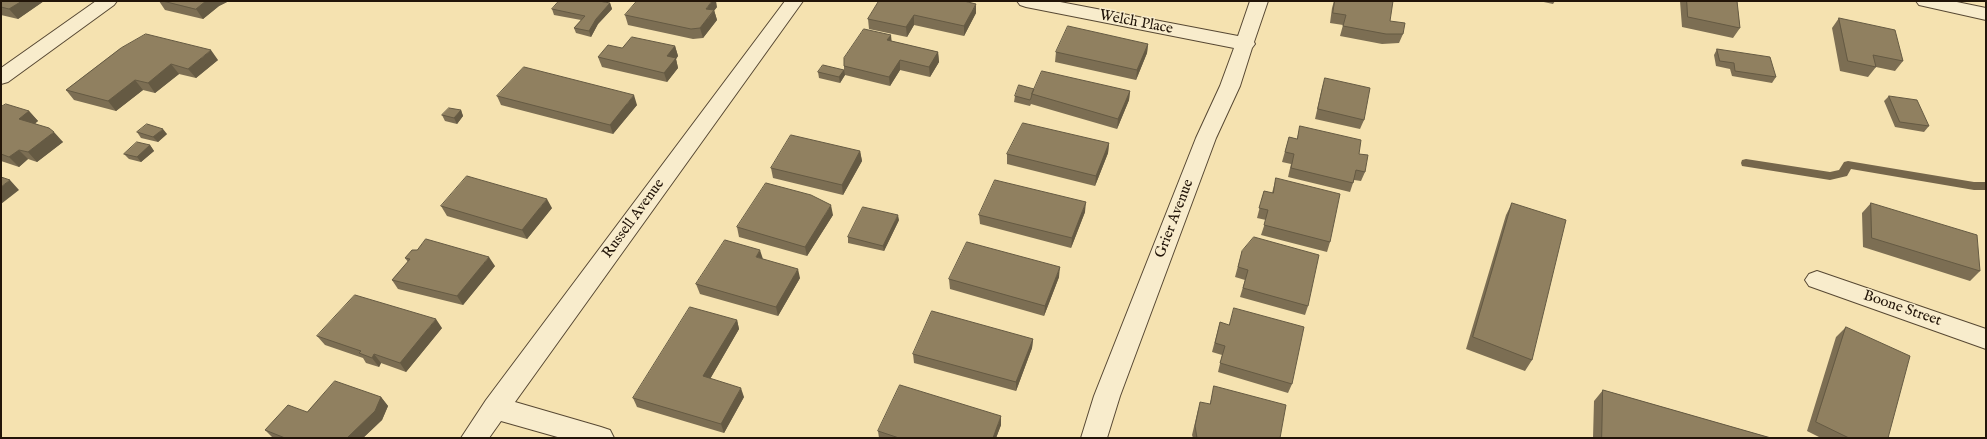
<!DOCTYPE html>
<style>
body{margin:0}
#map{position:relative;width:1987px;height:439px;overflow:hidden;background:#f5e2b0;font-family:"IM FELL English",serif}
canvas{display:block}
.frame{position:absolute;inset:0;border:2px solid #221509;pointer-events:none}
</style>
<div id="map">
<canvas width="1987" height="439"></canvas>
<div class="frame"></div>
</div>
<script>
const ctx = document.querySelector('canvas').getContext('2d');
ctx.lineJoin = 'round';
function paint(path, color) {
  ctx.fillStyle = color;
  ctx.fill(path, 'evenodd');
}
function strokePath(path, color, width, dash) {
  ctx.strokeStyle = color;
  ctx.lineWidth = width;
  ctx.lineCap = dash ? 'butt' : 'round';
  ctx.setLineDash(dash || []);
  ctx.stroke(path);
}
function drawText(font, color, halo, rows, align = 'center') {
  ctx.font = font + ' "IM FELL English",serif';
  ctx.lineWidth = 3;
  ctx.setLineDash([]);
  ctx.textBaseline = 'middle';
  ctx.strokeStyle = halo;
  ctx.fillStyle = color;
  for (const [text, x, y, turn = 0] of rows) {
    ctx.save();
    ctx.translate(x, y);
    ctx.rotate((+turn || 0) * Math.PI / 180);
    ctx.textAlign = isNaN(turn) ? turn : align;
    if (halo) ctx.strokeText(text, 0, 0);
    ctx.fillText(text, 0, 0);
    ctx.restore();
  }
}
const stream = new Path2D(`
 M1746,159L1830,172L1839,170L1844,162L1848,161L1974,182H1986V190H1974L1851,169L1847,176L1830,180L1742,166L1741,163L1742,160Z`);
const minor = new Path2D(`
 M96,1H117L114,5L8,82L1,84V68Z
 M785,1H803L515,402L601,427L610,430L614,438H561L501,421L489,438H461L486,400Z
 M1017,1H1055L1238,36L1250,1H1268L1254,42L1255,44L1252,48L1240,86L1216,138L1120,396L1107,438H1081L1094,396L1196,138L1220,86L1234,48L1026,7L1020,5Z
 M1916,1H1952L1986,8V20L1919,5Z
 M1817,271L1986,329V349L1809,286L1805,280L1809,274Z`);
const wall = new Path2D(`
 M1,1H44L18,19L1,15Z
 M159,1H229L219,6L203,19L165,10Z
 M879,1L976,13L964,36L914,25L907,37L869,29L868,19Z
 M1334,1L1390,21L1403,34L1399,43L1382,44L1340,36L1343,25L1330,23L1332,8Z
 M1539,1H1555L1553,4Z
 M1680,1H1737L1740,28L1733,38L1682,27Z
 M610,3L612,9L598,24L591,37L576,33L574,28L581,20L554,15L552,9Z
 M717,7L714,10L717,20L703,38L693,39L628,25L625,15Z
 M1839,18L1903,61L1895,71L1876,67L1868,77L1840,71L1832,28Z
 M891,35V41L938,52L939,62L930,77L900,70L890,86L845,75L840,83L819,78L818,72L844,70V66Z
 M1148,44L1147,53L1136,80L1055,62L1056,52Z
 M675,46L678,56L676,59L678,68L667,82L602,67L598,57L622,48Z
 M121,48L218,60L196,78L179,74L155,93L143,90L116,111L74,100L66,90Z
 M1717,49L1776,77L1772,83L1732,76L1730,69L1716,66L1714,55Z
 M1325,78L1364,120L1360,129L1315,119L1322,88Z
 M1034,89L1130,91L1129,100L1117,129L1031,104L1030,106L1014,102L1015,96Z
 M497,96L637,105L613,134L501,105Z
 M1889,96L1929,126L1924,132L1895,127L1884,101Z
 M1,107L29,111L38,121L35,123L63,142L37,162L28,159L19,167L1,161Z
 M461,110L463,116L457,124L445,121L442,115Z
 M1300,126L1359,154L1365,172L1361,181L1354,180L1350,192L1288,177L1291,164L1282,162L1289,137L1297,139Z
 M137,132L167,134L158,142L141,138Z
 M1109,143L1108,153L1095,186L1007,164V154Z
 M150,145L154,151L141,162L129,159L124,154Z
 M860,151L862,161L843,195L773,178L771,168Z
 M1276,178L1330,242L1327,252L1261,235L1266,220L1257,218L1264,191L1272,193Z
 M1512,203L1532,360L1525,371L1466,349L1506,215Z
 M1871,203L1980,271L1970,281L1863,247L1862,213Z
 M441,206L552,208L527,239L447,216Z
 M1085,212L1071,248L980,224L979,215Z
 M833,215L807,256L739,237L737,227Z
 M899,220L884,251L848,243V237Z
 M1242,251L1308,306L1305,315L1240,297L1245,280L1235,277Z
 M405,258L495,266L463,305L398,289L392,280L408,262Z
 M763,259L800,278L778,316L700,294L696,284Z
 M1059,277L1044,316L950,289L949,279Z
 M737,320L739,329L710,379L744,397L724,433L637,407L633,398Z
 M1220,322L1292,384L1288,393L1218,372L1222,355L1212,352Z
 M1846,327L1888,438H1821L1807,431L1836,337Z
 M442,328L406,372L381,363L379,367L366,363L363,358L325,345L317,336Z
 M1033,339L1032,348L1016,391L914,363L913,354Z
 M1214,386L1280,438H1193L1192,435L1198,410L1210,404Z
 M1603,390L1771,438H1593L1594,401Z
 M381,397L388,406L382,420L363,438H273L265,430L307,412Z
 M1001,425L996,438H879L878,431Z`);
const shadedWall = new Path2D(`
 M22,1H44L18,19L9,9Z
 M206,1H229L219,6L203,19L196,9Z
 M712,1H716L717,7L708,19L706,9Z
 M610,3L612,9L598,24L591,37L589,31L596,19Z
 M976,4V13L964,36V26Z
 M714,10L717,20L703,38L700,28Z
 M914,15V25L907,37L906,27Z
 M891,35L892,45L887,40Z
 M1148,44L1147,53L1136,80L1137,70Z
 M675,46L678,56L676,59L678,68L667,82L664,73L667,56Z
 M211,50L218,60L196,78L188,69Z
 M938,52L939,62L930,77L929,67Z
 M900,60V70L890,86L889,77Z
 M171,64L179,74L155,93L148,83Z
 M844,70L845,75L840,83L839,77Z
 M135,80L143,90L116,111L108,101Z
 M1130,91L1129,100L1117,129L1118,119Z
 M634,95L637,105L613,134L610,125Z
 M461,110L463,116L457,124L454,118Z
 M29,111L38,121L29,129L19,119Z
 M163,129L167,134L158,142L153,137Z
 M54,132L63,142L37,162L28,152Z
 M1109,143L1108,153L1095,186L1096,176Z
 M150,145L154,151L141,162L137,157Z
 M19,150L28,159L19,167L9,157Z
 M860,151L862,161L843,195L842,185Z
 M10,180L19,190L1,204V187Z
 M547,199L552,208L527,239L522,230Z
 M1086,202L1085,212L1071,248L1072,238Z
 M831,205L833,215L807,256L805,247Z
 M898,215L899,220L884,251L883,246Z
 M760,250L763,259L756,257Z
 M489,257L495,266L463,305L457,296Z
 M1060,267L1059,277L1044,316L1045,306Z
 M798,269L800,278L778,316L776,307Z
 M436,319L442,328L406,372L400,363Z
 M737,320L739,329L706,386L703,376Z
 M1033,339L1032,348L1016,391V382Z
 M374,354L381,363L379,367L372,358Z
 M741,388L744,397L724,433L721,424Z
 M381,397L388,406L382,420L363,438H347Z
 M1001,416V425L996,438H993Z`);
const building = new Path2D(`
 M1,1H22L9,9L1,7Z
 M163,1H206L196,9Z
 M559,1H599L610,3L596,19L589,31L574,28L585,16L552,9Z
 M637,1H712L706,9L714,10L700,28L691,29L625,15Z
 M879,1H964L976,4L964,26L914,15L906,27L868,19Z
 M1335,1H1393L1390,21L1405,23L1403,34H1386L1343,26L1346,15L1333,13Z
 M1687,1H1737L1740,28L1688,17Z
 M1839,18L1895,30L1903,61L1873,55L1876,67L1848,61Z
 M1068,26L1148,44L1137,70L1056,52Z
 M864,29L891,35L887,40L938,52L929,67L900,60L889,77L844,66V58Z
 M146,34L211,50L188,69L171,64L148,83L135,80L108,101L66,90L121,48Z
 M632,37L675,46L667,56L676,58L664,73L598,57L608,45L622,48Z
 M1717,49L1770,57L1776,77L1735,71L1734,63L1720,61Z
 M823,65L844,70L839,77L818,72Z
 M524,67L634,95L610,125L497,96Z
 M1042,71L1130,91L1118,119L1032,94Z
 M1325,78L1370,88L1364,120L1318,109Z
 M1019,85L1034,89L1032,94L1031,98L1030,100L1015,96Z
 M1889,96L1917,100L1929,126L1900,122Z
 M6,104L29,111L19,119L49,128L54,132L28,152L19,150L9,157L1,154V107Z
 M449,108L461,110L454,118L442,115Z
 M1023,123L1109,143L1096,176L1007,154Z
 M147,124L163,129L153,137L137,132Z
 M1300,126L1361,140L1359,154L1368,155L1365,172L1356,170L1353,183L1291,168L1294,154L1285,152L1289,137L1297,139Z
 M791,135L860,151L842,185L771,168Z
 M137,142L150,145L137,157L124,154Z
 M467,176L547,199L522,230L441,206Z
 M1,177L10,180L1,187Z
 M1276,178L1340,194L1330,242L1264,225L1268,210L1259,208L1264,191L1273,193Z
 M995,180L1086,202L1072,238L979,215Z
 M766,183L811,195L831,205L805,247L737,227Z
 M1512,203L1566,220L1532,360L1473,337Z
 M1871,203L1977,235L1980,271L1872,238Z
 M863,207L898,215L883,246L848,237Z
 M1254,237L1319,255L1308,306L1243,288L1248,270L1238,267L1242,251Z
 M426,239L489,257L457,296L392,280L410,259L405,258L412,250H417Z
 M725,240L760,250L756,257L798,269L776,307L696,284Z
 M967,242L1060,267L1045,306L949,279Z
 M355,295L436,319L400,363L374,354L372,358L359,353L361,351L317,336Z
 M690,307L737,320L703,376L741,388L721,424L633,398Z
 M1234,308L1304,327L1292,384L1220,363L1225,346L1215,343L1220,322L1229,325Z
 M932,311L1033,339L1016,382L913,354Z
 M1846,327L1910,356L1888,438H1849L1816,422Z
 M335,381L381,397L375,411L347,438H285L265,430L288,405L307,412Z
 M900,385L1001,416L993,438H899L878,431Z
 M1214,386L1286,405L1280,438H1197L1195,426L1200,402L1210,404Z
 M1603,390L1771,438H1602Z`);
const streetNames = [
 ["Welch Place",1136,23,11],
 ["Russell Avenue",634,219,-54],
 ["Grier Avenue",1175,219,-69],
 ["Boone Street",1902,309,19]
];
paint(stream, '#75664b');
strokePath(minor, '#574833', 2);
paint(minor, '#f8eccc');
paint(wall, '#7c6e53');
paint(shadedWall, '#655a43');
paint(building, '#908060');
strokePath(building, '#655a43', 1);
drawText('15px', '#221509', '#f8eccc', streetNames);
</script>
